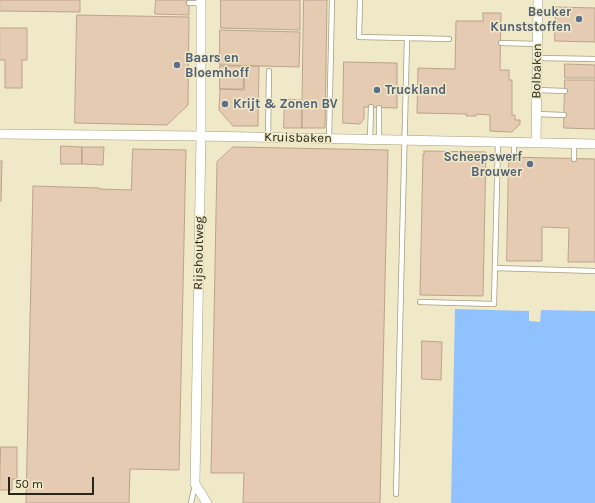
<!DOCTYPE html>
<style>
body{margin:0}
#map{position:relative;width:595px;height:503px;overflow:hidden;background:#f0e9c8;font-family:Karla,sans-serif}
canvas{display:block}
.scale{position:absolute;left:8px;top:477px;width:86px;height:18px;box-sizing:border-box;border:2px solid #272518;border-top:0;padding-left:5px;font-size:12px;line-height:14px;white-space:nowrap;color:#272518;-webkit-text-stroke:3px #f0e9c8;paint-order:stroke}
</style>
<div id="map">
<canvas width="595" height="503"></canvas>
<div class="scale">50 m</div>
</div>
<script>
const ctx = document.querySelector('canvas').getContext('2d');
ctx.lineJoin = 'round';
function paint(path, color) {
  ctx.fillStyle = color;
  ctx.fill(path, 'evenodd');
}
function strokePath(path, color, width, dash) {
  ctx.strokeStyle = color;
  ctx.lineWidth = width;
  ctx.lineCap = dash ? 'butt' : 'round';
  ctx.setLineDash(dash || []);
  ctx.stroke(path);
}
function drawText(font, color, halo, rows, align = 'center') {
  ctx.font = font + ' Karla,sans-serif';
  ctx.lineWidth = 3;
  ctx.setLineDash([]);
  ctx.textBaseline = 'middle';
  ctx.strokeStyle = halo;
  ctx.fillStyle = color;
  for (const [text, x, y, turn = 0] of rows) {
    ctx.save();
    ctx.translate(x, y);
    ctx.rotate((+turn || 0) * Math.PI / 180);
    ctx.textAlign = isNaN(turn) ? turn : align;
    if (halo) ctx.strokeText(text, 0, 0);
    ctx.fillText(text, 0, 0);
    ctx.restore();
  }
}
const water = new Path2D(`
 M455,309L529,311V321L540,322L541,310L595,311V503H451Z`);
const building = new Path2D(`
 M0,0H80V12L0,11Z
 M156,0H189V15L155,14Z
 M221,0H300V30L221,28Z
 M304,0H327L325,128H302Z
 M556,7L595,8V42L555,41Z
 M483,13H501L500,70H509V80H512V115H515V120H520V124L512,132L490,131V115L476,114V116H466L467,114L417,113L418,68L455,69L456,21H483Z
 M77,15L189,17L188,105L167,125L75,123Z
 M0,28H27V60H22V88H5V60H0Z
 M220,30L300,32L299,67L220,65Z
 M344,62L397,63V108L364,107V119L360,124L343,123Z
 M565,64L595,65V78H565Z
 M220,66H244L243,89H220Z
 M244,66H259L258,126H233L219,110L220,89L244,90Z
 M565,80H595V129L564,128Z
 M285,99L302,100V128H284Z
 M61,146L82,147V164H61Z
 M82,147H104L103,165L82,164Z
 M233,147L388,150L380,503H243L244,473H211L217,162Z
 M133,149L186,150L179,470L130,469L129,503H26L33,186L99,188V189L131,190Z
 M424,151L486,152L483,296L420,295L423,154H424Z
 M509,157L595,159V262H568L569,228L542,227V261H507Z
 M0,161H2L1,201H0Z
 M422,341L442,342L441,380L422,379Z
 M1,447H17V479H12V490H0Z`);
const service = new Path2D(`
 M360,0L359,37L407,38L396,494
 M189,3H201
 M407,38L449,39
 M501,43L538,44
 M537,58L595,59
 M537,90L565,91
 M379,108V140
 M536,114L564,115
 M268,138L269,71
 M329,139L332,0
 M370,139L371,107
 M514,158V142
 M574,159V143
 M495,268L595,271
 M420,302L494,304L498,142
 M191,503L195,485`);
const minor = new Path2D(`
 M201,0V136L195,484L207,503
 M0,134L201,136L595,144
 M536,142L538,0`);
const markers = [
 [579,19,4,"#5c6f8a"],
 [177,65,4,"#5c6f8a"],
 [377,90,4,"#5c6f8a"],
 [225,104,4,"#5c6f8a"],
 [530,164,4,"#5c6f8a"]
];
const serviceNames = [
 ["Beuker",571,12,"right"],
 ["Kunststoffen",571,27,"right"],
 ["Baars en",185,58],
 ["Bloemhoff",185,73],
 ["Truckland",385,90],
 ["Krijt & Zonen BV",233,104],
 ["Scheepswerf",522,157,"right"],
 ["Brouwer",522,172,"right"]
];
const streetNames = [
 ["Bolbaken",537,71,-89],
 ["Kruisbaken",298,138,1],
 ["Rijshoutweg",199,253,-89]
];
paint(water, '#90c2ff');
paint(building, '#e6cbb3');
strokePath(building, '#bca28b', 1);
strokePath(service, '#a49d7d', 6);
strokePath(minor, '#a49d7d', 10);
strokePath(service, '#fff', 4.5);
strokePath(minor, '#fff', 9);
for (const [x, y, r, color] of markers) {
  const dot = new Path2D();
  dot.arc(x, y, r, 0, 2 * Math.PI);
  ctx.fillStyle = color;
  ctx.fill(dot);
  strokePath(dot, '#f0e9c8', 1.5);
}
drawText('bold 13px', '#4e5e75', '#f0e9c8', serviceNames, 'left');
drawText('13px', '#272518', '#f0e9c8', streetNames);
</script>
